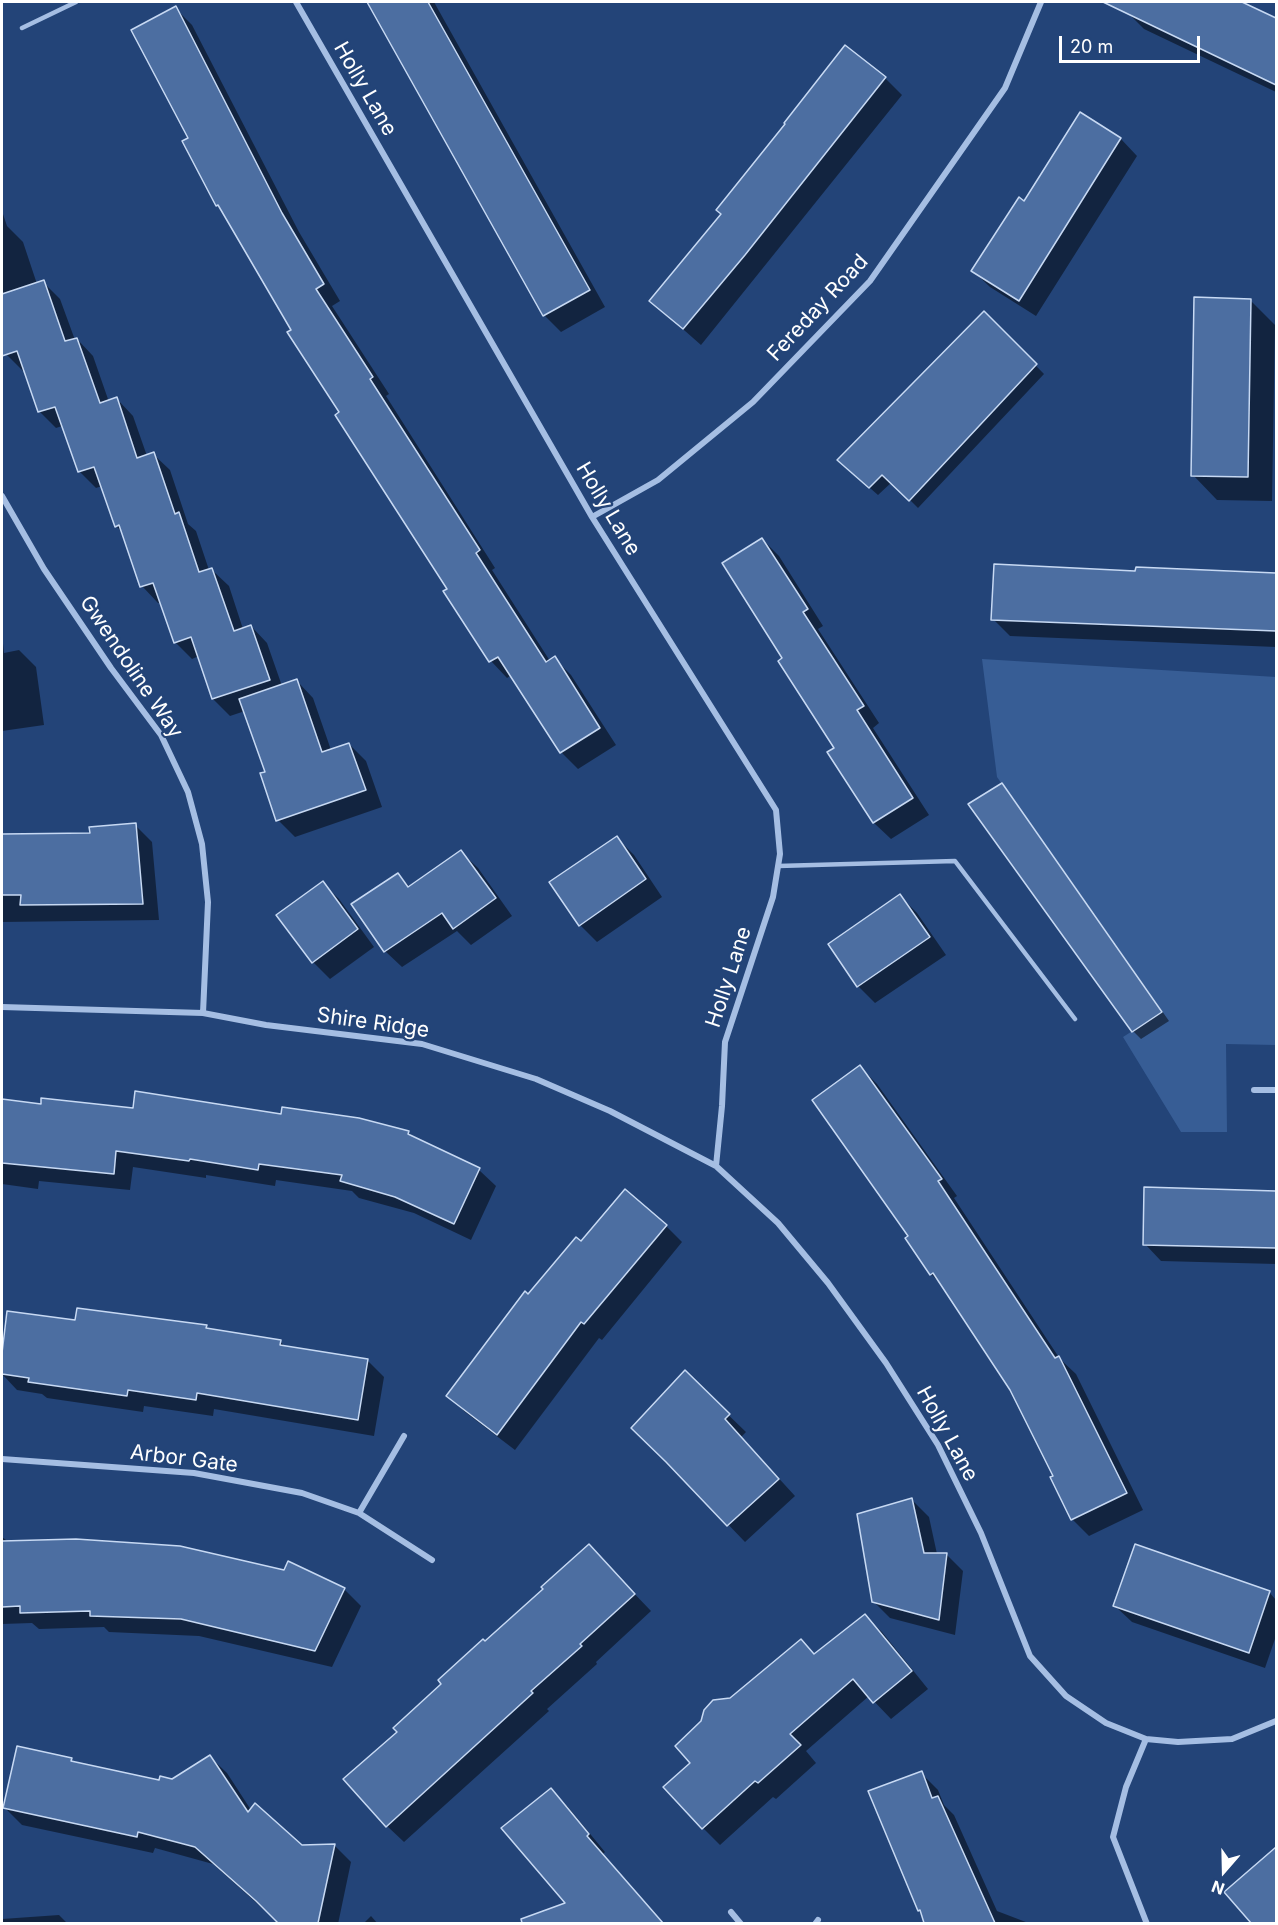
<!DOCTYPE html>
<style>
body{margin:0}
#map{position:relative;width:1278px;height:1925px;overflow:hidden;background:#234478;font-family:Inter,sans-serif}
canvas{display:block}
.frame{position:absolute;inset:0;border:3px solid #fff;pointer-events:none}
.north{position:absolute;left:1194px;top:1841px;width:60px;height:60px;-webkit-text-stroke:4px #234478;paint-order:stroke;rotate:200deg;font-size:16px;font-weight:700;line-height:24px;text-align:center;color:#fff}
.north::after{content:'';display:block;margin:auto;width:21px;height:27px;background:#fff;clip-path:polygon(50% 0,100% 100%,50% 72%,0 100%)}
.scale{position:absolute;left:1059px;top:36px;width:141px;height:27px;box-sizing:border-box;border:3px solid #fff;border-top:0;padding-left:8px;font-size:18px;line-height:21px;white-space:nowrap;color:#fff;-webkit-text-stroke:4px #234478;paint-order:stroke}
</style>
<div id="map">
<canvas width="1278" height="1925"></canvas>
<div class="frame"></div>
<div class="north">N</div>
<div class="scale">20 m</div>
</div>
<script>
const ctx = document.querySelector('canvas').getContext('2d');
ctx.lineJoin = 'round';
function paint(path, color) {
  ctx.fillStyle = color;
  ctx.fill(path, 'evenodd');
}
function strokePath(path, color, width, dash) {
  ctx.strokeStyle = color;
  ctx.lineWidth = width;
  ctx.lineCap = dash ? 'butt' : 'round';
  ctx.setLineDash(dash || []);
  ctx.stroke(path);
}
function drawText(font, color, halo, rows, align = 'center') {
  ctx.font = font + ' Inter,sans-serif';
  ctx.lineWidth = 4.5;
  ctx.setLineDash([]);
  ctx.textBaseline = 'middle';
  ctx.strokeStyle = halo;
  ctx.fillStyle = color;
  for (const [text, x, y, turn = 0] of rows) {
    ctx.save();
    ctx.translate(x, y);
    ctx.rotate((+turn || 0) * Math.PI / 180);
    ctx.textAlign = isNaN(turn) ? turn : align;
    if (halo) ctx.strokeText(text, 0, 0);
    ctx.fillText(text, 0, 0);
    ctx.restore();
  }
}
const green = new Path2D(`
 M982,659L1276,677V1045L1226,1044L1227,1132H1181L1123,1037L1162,1012L997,777Z`);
const shadow = new Path2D(`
 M369,2H434L605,307L561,332L544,315Z
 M1132,2H1238L1268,15L1276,24V92L1144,29L1127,12Z
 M175,8L192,25L299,232L340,301L332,306L389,394L386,396L495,568L492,570L550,661L554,658L571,675L616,745L578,769L561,752L512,675L507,678L491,661L341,413L224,213L217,205L184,142L190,139Z
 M885,78L902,95L701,345L651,301Z
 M1080,114L1121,139L1137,156L1036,316L990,287L973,271L1024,203Z
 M2,211L7,226L23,242L37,284L43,282L60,299L75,340L77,339L93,356L109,402L117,399L133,416L147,456L153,454L170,470L188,524L196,531L209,570H212L229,586L243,629L251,626L267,643L282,686L297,681L313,698L331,750L349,744L366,761L382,807L295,837L278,820L266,773L245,711L230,716L213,699L199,656L192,659L175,642L161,602L158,603L142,586L124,534L116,526L102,486L96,488L79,471L62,426L56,428L39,411L26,370L23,371L6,354L2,340Z
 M1250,300L1275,325L1272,501L1217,500L1193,475Z
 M984,313L1044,374L918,508L892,482L878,495L847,468Z
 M762,539L779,556L823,626L818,629L879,723L873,728L929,815L891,839L874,823L829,753L836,749Z
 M1137,569L1276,575V647L1010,636L993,619L1137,573Z
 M2,634L4,653L19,650L36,667L44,725L2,731Z
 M1002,785L1010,794L1169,1021L1141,1039L1133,1031Z
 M135,825L152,842L159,920L2,922V835H91Z
 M617,838L634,855L662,897L597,942L580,925Z
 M461,852L478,868L512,916L471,945L457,931L402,967L385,951L398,875L410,887Z
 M322,883L339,899L374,947L330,979L313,962Z
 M900,896L917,913L946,955L875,1003L858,986L830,944Z
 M860,1067L877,1084L957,1196L954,1198L1060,1359L1076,1374L1143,1510L1089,1536L1072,1519L1055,1477L1012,1389L946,1289L931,1274L910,1236Z
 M2,1100L42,1106L282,1115L408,1132L416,1140L479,1170L496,1186L471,1240L414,1213L359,1198L352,1191L276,1180L275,1186L206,1175V1178L133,1167L130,1190L39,1181L38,1189L2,1184Z
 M1146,1189L1276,1192V1264L1161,1261L1145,1244Z
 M666,1226L682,1242L602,1340L599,1338L515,1450L465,1412L448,1396L528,1296L581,1243Z
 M8,1313L77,1322L206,1327L209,1330L280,1341L286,1348L367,1360L384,1377L374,1436L214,1409L213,1416L144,1406L143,1412L47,1398L42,1394L17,1390L2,1374Z
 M685,1373L746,1432L741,1437L795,1496L745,1542L674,1468Z
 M912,1500L929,1517L937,1554H946L963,1571L955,1635L890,1618L873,1601Z
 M2,1537L10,1543L344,1589L361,1606L332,1667L199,1636L109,1632L104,1627L39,1629L32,1623L2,1624Z
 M605,1563L651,1611L596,1662L597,1664L547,1709L549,1711L404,1842L387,1826L399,1732L485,1643Z
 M1269,1592L1276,1600V1636L1265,1668L1132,1622L1115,1606Z
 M865,1616L882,1632L928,1689L891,1719L869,1696L806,1751L816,1763L776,1799L773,1797L720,1845L703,1828L692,1763L703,1722L731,1700L815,1656Z
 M210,1757L227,1773L251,1810L301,1846L334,1845L351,1862L338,1924H280L213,1864L155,1848L153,1853L22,1825L5,1808L71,1760L75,1764L160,1782L172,1781Z
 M921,1773L938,1790L944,1805L954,1815L997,1911L1031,1924H926L919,1910Z
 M551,1790L568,1807L605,1852L603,1854L664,1924H585L540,1874L503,1828Z
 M1276,1849V1924H1253L1226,1892Z
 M59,1915L68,1924H2V1919Z
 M371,1916L378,1924H363Z`);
const building = new Path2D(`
 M367,2H428L590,290L543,316Z
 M1103,2H1242L1276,18V85Z
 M176,6L282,213L324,284L316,289L373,377L370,379L480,550L476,553L546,662L555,656L600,728L560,753L498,657L489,662L443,591L447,589L335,415L339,412L287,332L291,330L218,205L216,206L182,141L188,138L131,30Z
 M845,45L886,77L745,255L683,329L649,301L721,214L716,210L785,124L784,123Z
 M1080,112L1121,138L1019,301L971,271L1019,197L1024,201Z
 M44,280L65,341L77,338L100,403L117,397L137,458L154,452L175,514L179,512L199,572L212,568L234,631L251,625L270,680L212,699L191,637L174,643L153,583L140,587L119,525L115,527L94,467L78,472L55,407L38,412L17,351L2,356V294Z
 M1194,297L1251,299L1248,477L1191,476Z
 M984,311L1037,364L909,501L882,475L869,488L837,460Z
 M762,538L808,609L803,612L864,706L857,710L913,798L873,823L827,752L834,748L778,661L782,658L722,563Z
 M994,564L1135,571L1136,567L1276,573V631L991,620Z
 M297,679L322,752L349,743L366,790L276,821L260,773L265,772L239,699Z
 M1002,783L1162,1012L1132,1032L968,804Z
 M136,823L143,904L20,905L21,895H2V834L90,833L89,827Z
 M617,836L646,879L579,926L549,882Z
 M461,850L496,898L453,929L442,913L384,952L351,904L398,873L408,887Z
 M323,881L358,929L312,963L276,915Z
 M900,894L930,937L857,987L828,944Z
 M860,1065L942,1179L938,1181L1055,1358L1059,1356L1127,1493L1071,1520L1050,1477L1053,1476L1010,1390L933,1273L930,1275L905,1238L908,1236L812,1100Z
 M135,1091L281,1114L282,1107L359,1118L409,1131L408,1134L480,1168L454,1224L395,1197L340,1181L342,1175L259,1164L258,1170L190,1159L189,1161L116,1151L114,1174L2,1163V1099L41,1104V1098L133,1108Z
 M1144,1187L1276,1191V1248L1143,1245Z
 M625,1189L667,1225L584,1324L581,1322L497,1435L446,1396L525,1291L528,1294L576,1237L581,1241Z
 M77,1308L207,1325L206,1328L281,1340L280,1345L368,1359L358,1420L197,1393L196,1400L128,1390L127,1396L28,1382L29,1378L2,1374V1353L7,1311L75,1320Z
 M685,1370L730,1414L725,1419L779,1479L727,1526L666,1462L631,1428Z
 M912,1498L924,1553H947L939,1620L872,1602L857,1514Z
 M76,1539L180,1546L284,1570L288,1561L345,1588L315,1651L181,1619L90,1616V1611L20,1613V1606L2,1607V1541Z
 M589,1544L635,1594L580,1644L582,1646L531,1691L533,1693L386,1827L343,1779L397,1732L393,1728L441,1684L438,1680L483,1639L485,1641L543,1589L541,1587Z
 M1135,1544L1270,1591L1249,1653L1113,1606Z
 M865,1614L912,1671L873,1703L853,1679L790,1734L801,1745L758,1783L755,1781L702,1829L663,1787L690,1763L675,1746L701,1721L704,1710L713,1700L730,1698L801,1639L814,1654Z
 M17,1746L72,1758L71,1761L159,1780L160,1776L172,1779L210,1755L248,1812L255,1803L302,1845L335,1844L318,1923H278L256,1901L195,1847L138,1832L137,1837L3,1808Z
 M922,1771L932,1798L938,1796L995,1923H924L920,1910L918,1911L868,1791Z
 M551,1788L589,1834L587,1836L663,1923H522L521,1919L565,1903L501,1828Z
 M1276,1847V1923H1251L1224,1892Z`);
const lane = new Path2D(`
 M22,28L76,2
 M778,866L955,861L1075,1019`);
const street = new Path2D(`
 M296,2L592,517L776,810L780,854L773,897L725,1042L722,1106L716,1166
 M2,496L44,569L111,668L161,735L188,792L202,844L208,902L203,1013
 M592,517L658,480L753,402L870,281L1005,88L1041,2
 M2,1007L203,1013L266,1025L422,1044L536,1079L610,1111L716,1166L778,1223L828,1283L886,1363L938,1445L981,1533L1030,1656L1066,1696L1106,1723L1146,1739L1178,1742L1232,1739L1276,1721
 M1254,1090H1276
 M2,1459L194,1473L302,1493L359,1513L432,1560
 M359,1513L404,1436
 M1146,1739L1126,1787L1113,1837L1147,1924
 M731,1912L741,1924
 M815,1924L818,1920`);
const streetNames = [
 ["Holly Lane",365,89,60],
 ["Fereday Road",818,308,-47],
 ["Holly Lane",608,509,59],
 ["Gwendoline Way",131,667,56],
 ["Holly Lane",729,977,-72],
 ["Shire Ridge",373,1023,8],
 ["Holly Lane",947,1434,61],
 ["Arbor Gate",184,1459,7]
];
paint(green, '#375d95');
paint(shadow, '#0007');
paint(building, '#4c6ea1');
strokePath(building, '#c7d9f3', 1.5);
strokePath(lane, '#a5bee3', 4.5);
strokePath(street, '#a5bee3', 6);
drawText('21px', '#fff', '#234478', streetNames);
</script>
